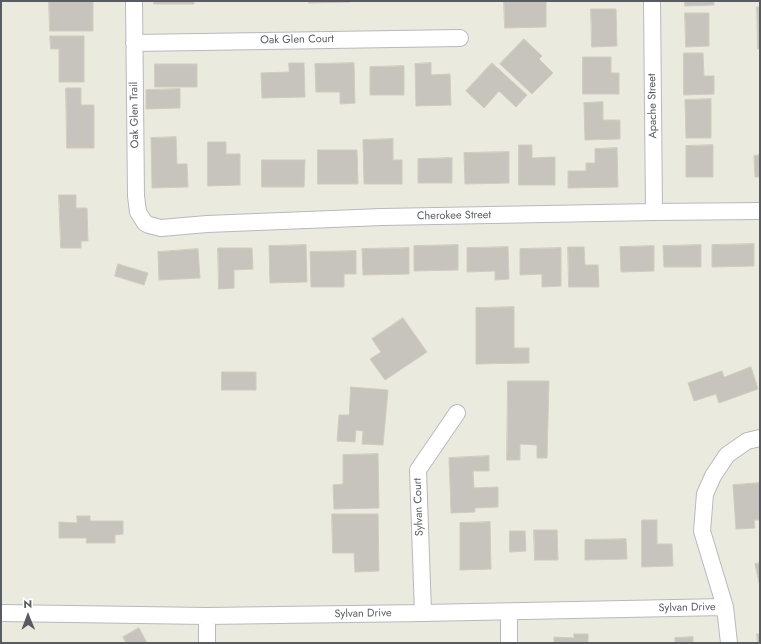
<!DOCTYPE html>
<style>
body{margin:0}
#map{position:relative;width:761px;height:644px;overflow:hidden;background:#ebeadf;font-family:Jost,sans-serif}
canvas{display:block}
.frame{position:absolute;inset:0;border:2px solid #585b60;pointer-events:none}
.north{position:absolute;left:8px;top:596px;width:40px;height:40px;-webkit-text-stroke:3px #fff;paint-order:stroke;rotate:359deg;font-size:11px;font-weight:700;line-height:16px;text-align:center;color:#585b60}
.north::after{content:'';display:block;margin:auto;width:14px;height:18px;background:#585b60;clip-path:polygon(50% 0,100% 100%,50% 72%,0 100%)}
</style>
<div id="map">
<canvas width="761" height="644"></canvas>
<div class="frame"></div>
<div class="north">N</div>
</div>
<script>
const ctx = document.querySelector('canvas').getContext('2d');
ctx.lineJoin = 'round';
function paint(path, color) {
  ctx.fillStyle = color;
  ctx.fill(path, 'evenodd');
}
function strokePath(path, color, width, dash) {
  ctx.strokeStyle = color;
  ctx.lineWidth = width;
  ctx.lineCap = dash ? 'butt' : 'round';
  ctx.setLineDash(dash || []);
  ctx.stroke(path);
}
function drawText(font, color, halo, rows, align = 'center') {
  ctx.font = font + ' Jost,sans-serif';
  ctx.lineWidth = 3;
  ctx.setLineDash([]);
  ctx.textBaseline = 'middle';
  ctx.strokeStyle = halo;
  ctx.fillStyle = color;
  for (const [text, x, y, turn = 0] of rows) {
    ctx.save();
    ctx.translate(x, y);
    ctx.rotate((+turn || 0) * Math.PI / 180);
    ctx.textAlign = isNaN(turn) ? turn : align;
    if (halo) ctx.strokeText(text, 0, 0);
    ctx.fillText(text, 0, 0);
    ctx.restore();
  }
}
const building = new Path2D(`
 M49,1H93V31H50Z
 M154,1H194V4H154Z
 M309,1H350V2L309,3Z
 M504,1H546V27L505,28Z
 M685,1H714V5L685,6Z
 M757,7H760V49H758Z
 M591,9H616L617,46L592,47Z
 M685,13H709V46L686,47Z
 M50,36H84V82H59V49H51Z
 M524,39L542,56L539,59L553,73L532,94L500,64Z
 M684,53H703L704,76H714V94L684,95Z
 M583,57H611V73H619V94H583Z
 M289,63H304L305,97L262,98L261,73L289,72Z
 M354,63L355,103L340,104V92H316L315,64Z
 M431,63V75L450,74L451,105L416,106L415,64Z
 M492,63L527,95L516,107L499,91L484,108L466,91Z
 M155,64H197V87H155Z
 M404,66V95H370V67Z
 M66,88H81V105H94V148H67Z
 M180,89V108L146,109V90Z
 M711,99V138H686L685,100Z
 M603,102V120H620V139L585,140L584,103Z
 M176,137L177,164H187L188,187L152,188L151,138Z
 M393,139V160H402V184H364L363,140Z
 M208,142H226V154H240V185L208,186Z
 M519,145H532V158L555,157V185H519Z
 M713,145V177H686V146Z
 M617,148L618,187L568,188V171H586V163H595V149Z
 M318,150H357L358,184H318Z
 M509,152V183L465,184L464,153Z
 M760,155V177H755L754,156Z
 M452,158V183H418V159Z
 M262,160H305L304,187H262Z
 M59,195H76V208H87L88,241H81V248H61Z
 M754,244V266L712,267V245Z
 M306,245L307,282L270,283L269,246Z
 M458,245V270L414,271V246Z
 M701,245V267H664L663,246Z
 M654,246V271L621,272L620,247Z
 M508,247L509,279L495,280V271L467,272V248Z
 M568,247H584L585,265H598L599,287H569Z
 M218,248H252L253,269L234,270V288L219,289Z
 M409,248V274L363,275L362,249Z
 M561,248V286L542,287V274L520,275V249Z
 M198,249L200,278L159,280L158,252Z
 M356,251V274H344V287H311L310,252Z
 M118,264L148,273L144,285L115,276Z
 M514,307V348H529V363L476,364V308Z
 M403,318L427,352L385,380L370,359L381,352L372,339Z
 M751,367L758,389L719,403L716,394L694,401L688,383L722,371L724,377Z
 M222,372H256V390H222Z
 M508,381H549L547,458H537V445L520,444V460H507Z
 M351,387L388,390L383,445L362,444L363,431L356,430L355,442L337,441L339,415H349Z
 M378,454L379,508L334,509L333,485L343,484V455Z
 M489,456V471H473L474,488L498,487V507L475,508V512L451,513L449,458Z
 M760,483V520H754L755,528L736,529L733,485Z
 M332,514H378L379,571L355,572L354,553H333Z
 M77,516H90V521H123V534L115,535V543H86L87,538H59V522L77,523Z
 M642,520H657V544H672L673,566L642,567Z
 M490,522L491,569L460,570V523Z
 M534,530H557L558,560H535Z
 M510,531H525L526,551L510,552Z
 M626,539L627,559L585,560V540Z
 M760,563V587L755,564Z
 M139,628L147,643H126L123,637Z
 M574,634H588V643H554V637L574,638Z
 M757,634H760V643H758Z
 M693,637V643H675V638Z`);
const minor = new Path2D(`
 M134,1L136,196L138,212L145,223L149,225L161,228L207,224L382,217L654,212L760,211
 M652,1L654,212
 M134,43L460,38
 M509,612V643
 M1,613L207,616L423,613L725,607
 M423,613L418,470L457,413
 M207,616V643
 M729,643L725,607L702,531L705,494L713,476L727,455L747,441L760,438`);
const streetNames = [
 ["Oak Glen Court",297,40,-1],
 ["Apache Street",653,106,-91],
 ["Oak Glen Trail",135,115,-91],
 ["Cherokee Street",454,216,-1],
 ["Sylvan Court",419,507,-92],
 ["Sylvan Drive",687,608,-1],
 ["Sylvan Drive",363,614,-1]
];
paint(building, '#c6c4bc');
strokePath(building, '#d0ccbd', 1);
strokePath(minor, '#b7b9be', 18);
strokePath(minor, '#fff', 16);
drawText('11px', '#585b60', '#fff', streetNames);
</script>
